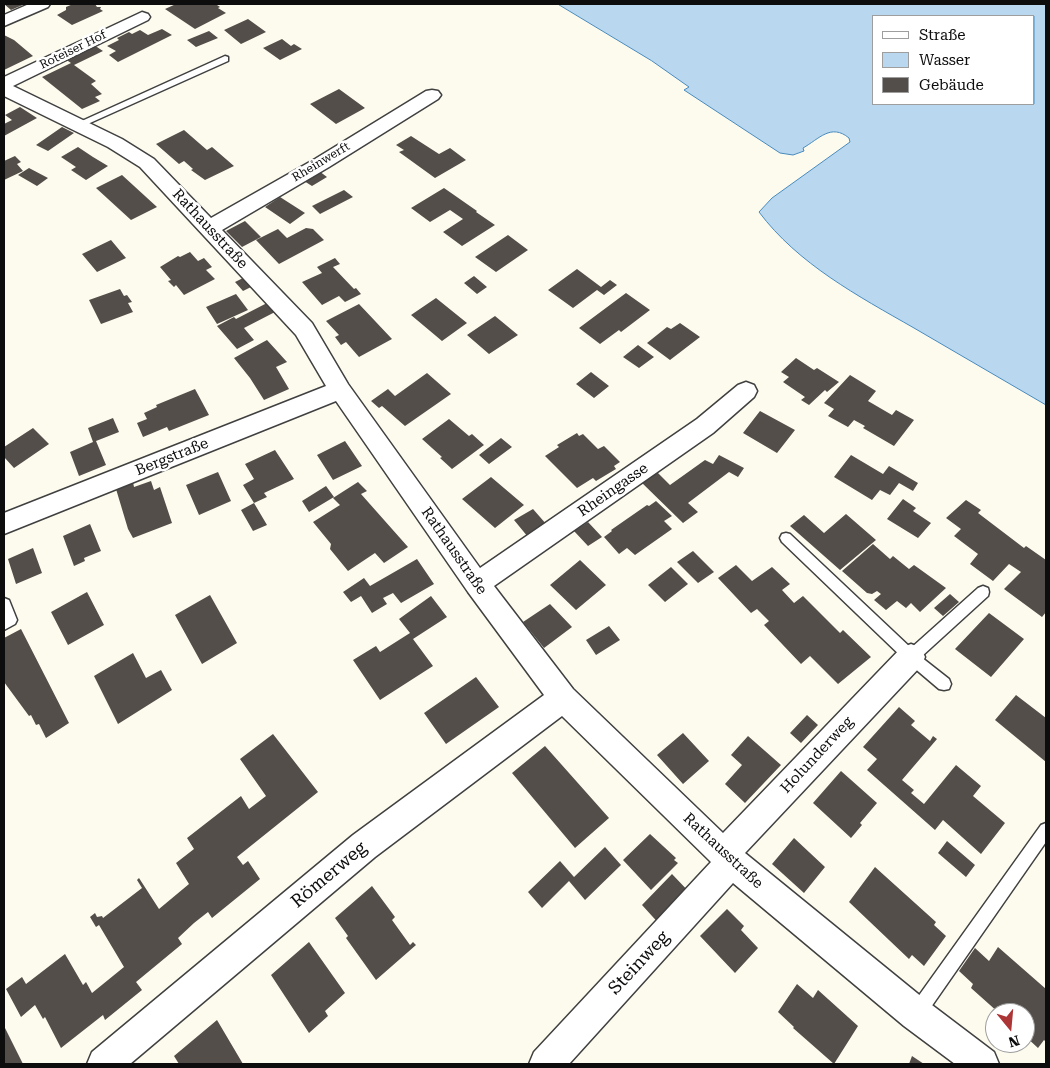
<!DOCTYPE html>
<meta charset="utf-8">
<style>
body{margin:0}
#map{position:relative;width:1050px;height:1068px;overflow:hidden;background:#fdfbee;font-family:"Roboto Serif",serif}
canvas{display:block}
.frame{position:absolute;inset:0;border:5px solid #0d0d0d;pointer-events:none}
.legend{position:absolute;left:872px;top:15px;width:162px;height:90px;box-sizing:border-box;background:#fff;border:1px solid #9e9e9e;margin:0;padding:6px 9px;list-style:none;font-size:15px;color:#0d0d0d}
.legend li{display:flex;align-items:center;gap:10px;height:25px}
.legend b{width:25px;border:1px solid #9e9e9e}
.north{position:absolute;left:985px;top:1003px;width:50px;height:50px;box-sizing:border-box;background:#fff;border:1px solid #9e9e9e;border-radius:50%;rotate:163deg;font-size:14px;font-weight:700;line-height:20px;text-align:center;color:#0d0d0d}
.north::after{content:'';display:block;margin:auto;width:18px;height:22px;background:#ac3536;clip-path:polygon(50% 0,100% 100%,50% 72%,0 100%)}
</style>
<div id="map">
<canvas width="1050" height="1068"></canvas>
<div class="frame"></div>
<ul class="legend">
<li><b style="height:6px;background:#fff"></b>Straße</li>
<li><b style="height:14px;background:#b9d8ef"></b>Wasser</li>
<li><b style="height:14px;background:#544e4a"></b>Gebäude</li>
</ul>
<div class="north">N</div>
</div>
<script>
const ctx = document.querySelector('canvas').getContext('2d');
ctx.lineJoin = 'round';
function paint(path, color) {
  ctx.fillStyle = color;
  ctx.fill(path, 'evenodd');
}
function strokePath(path, color, width, dash) {
  ctx.strokeStyle = color;
  ctx.lineWidth = width;
  ctx.lineCap = dash ? 'butt' : 'round';
  ctx.setLineDash(dash || []);
  ctx.stroke(path);
}
function drawText(font, color, halo, rows, align = 'center') {
  ctx.font = font + ' "Roboto Serif",serif';
  ctx.lineWidth = 5;
  ctx.setLineDash([]);
  ctx.textBaseline = 'middle';
  ctx.strokeStyle = halo;
  ctx.fillStyle = color;
  for (const [text, x, y, turn = 0] of rows) {
    ctx.save();
    ctx.translate(x, y);
    ctx.rotate((+turn || 0) * Math.PI / 180);
    ctx.textAlign = isNaN(turn) ? turn : align;
    if (halo) ctx.strokeText(text, 0, 0);
    ctx.fillText(text, 0, 0);
    ctx.restore();
  }
}
const water = new Path2D(`
 M558,4H1046V405C1002,379 958,354 914,328C858,296 798,264 759,212L772,198L850,142L849,138C831,123 819,139 803,148L804,151L793,155L780,153L684,90L689,87L652,61ZM874,16H1034V104H874Z`);
const building = new Path2D(`
 M4,4H25L11,10Z
 M73,4H95L97,7H101L100,9L103,11L72,25L57,15L66,10V7Z
 M176,4H219L217,5L220,7L218,8L226,13L195,29L165,9Z
 M248,19L266,32L241,44L224,30Z
 M162,29L172,35L118,62L109,55L116,51L107,46L119,40L117,38L129,32L132,34L140,30L148,35Z
 M209,31L218,38L196,47L187,40Z
 M4,35L14,40L33,56L4,70Z
 M282,39L291,46L294,44L302,49L280,60L263,48Z
 M94,45L103,51L74,65L96,81L91,84L102,94L95,97L100,101L82,109L42,77L71,63L65,59Z
 M339,89L365,108L336,124L310,104Z
 M20,107L37,118L4,136V124L12,120L5,115Z
 M62,127L74,133L48,151L36,145Z
 M184,130L207,150L212,147L234,166L205,180L191,170L193,169L184,161L179,164L156,144Z
 M411,136L439,154L450,148L466,160L435,178L399,152L404,150L396,145Z
 M78,147L93,157L108,166L86,180L71,170L76,167L61,157Z
 M15,156L21,162L17,164L23,171L4,180V161Z
 M29,168L48,178L37,186L18,175Z
 M319,171L327,177L312,186L304,181Z
 M122,175L157,207L131,220L96,188Z
 M444,188L477,211L476,212L495,225L462,246L443,232L463,219L450,210L430,222L411,208Z
 M344,190L353,197L320,214L312,206Z
 M280,197L305,213L290,224L265,207Z
 M245,221L261,237L242,247L226,231Z
 M306,228L313,229L324,240L279,264L256,240L278,229L287,238Z
 M508,235L528,250L496,272L475,257Z
 M111,240L126,258L97,272L82,254Z
 M190,252L198,261L204,258L212,267L206,270L215,279L184,295L176,285L174,287L168,281L171,280L160,267L178,256L180,257Z
 M335,258L340,264L333,267L354,289L356,288L361,294L345,302L339,296L322,305L302,282L322,273L317,267Z
 M577,269L601,287L610,280L617,285L604,295L597,290L573,308L548,290Z
 M474,276L487,287L477,294L464,283Z
 M245,277L253,286L243,291L235,282Z
 M120,289L124,296L127,295L132,302L128,303L133,312L101,324L89,300Z
 M626,293L650,310L621,332L619,330L600,344L579,328Z
 M236,294L248,310L217,324L206,307Z
 M436,298L467,323L442,341L411,315Z
 M267,303L275,312L244,328L254,340L237,349L217,326L234,317L236,319Z
 M359,304L392,339L359,357L346,342L341,345L335,337L339,335L326,321Z
 M495,316L518,335L489,354L467,335Z
 M680,323L700,337L670,360L647,343L667,327L671,329Z
 M267,340L287,362L276,367L289,389L264,400L250,378L234,358Z
 M638,345L654,357L639,368L623,357Z
 M796,358L814,370L817,368L839,382L827,392L825,390L809,405L801,400L805,397L783,382L789,377L781,372Z
 M591,372L609,386L594,398L576,384Z
 M427,373L451,394L405,426L382,406L379,408L371,401L388,389L395,396Z
 M850,375L876,391L868,401L892,415L896,410L914,420L894,446L863,428L865,426L854,420L848,427L828,416L834,409L824,403Z
 M195,389L209,415L169,431L167,427L143,437L137,423L147,419L144,413L157,407L156,405Z
 M760,411L795,430L777,453L743,433Z
 M113,418L119,432L96,441L106,465L79,476L70,452L93,442L88,428Z
 M449,419L469,436L472,434L484,445L452,469L440,458L442,457L422,439Z
 M33,428L49,444L14,468L4,457V447Z
 M577,433L579,436L583,434L598,449L604,446L620,462L614,466L616,469L596,481L593,478L577,488L545,456L559,447L557,445Z
 M501,438L512,447L489,464L479,455Z
 M345,441L362,466L333,480L317,455Z
 M275,450L294,479L264,493L267,497L254,503L243,485L254,479L245,464Z
 M719,455L744,468L738,477L729,472L688,503L698,512L683,523L640,481L655,470L670,485L705,460L713,464Z
 M851,455L883,474L889,466L918,483L913,491L899,483L890,495L880,490L872,500L834,477Z
 M218,472L231,501L199,515L186,485Z
 M491,477L524,505L495,528L462,499Z
 M151,481L154,490L160,487L172,523L133,538L128,529L116,489L133,482L134,487Z
 M358,482L367,491L361,494L408,547L384,563L375,553L348,571L330,549L331,544L313,522L340,505L333,498Z
 M326,486L334,497L309,512L302,501Z
 M903,499L916,508L913,511L931,523L918,538L887,519Z
 M966,500L981,510L978,513L1024,548L1026,546L1046,560V612L1042,617L1004,589L1021,572L1009,564L993,581L970,564L978,554L954,536L961,529L946,518Z
 M656,501L672,516L664,521L672,529L635,555L627,548L619,554L604,537L612,531L611,530L647,505L649,506Z
 M254,503L267,525L253,531L241,510Z
 M533,509L547,525L528,537L514,520Z
 M846,514L876,540L840,570L790,526L804,515L824,533Z
 M588,522L602,537L588,546L574,531Z
 M90,524L101,551L84,558L85,561L74,566L63,536Z
 M873,544L890,559L893,556L909,569L914,565L946,588L920,612L911,603L906,608L897,601L886,610L874,600L881,594L877,591L872,594L867,593L842,571Z
 M33,548L42,573L16,584L8,559Z
 M693,551L714,572L698,583L677,562Z
 M417,559L434,584L401,603L393,593L383,598L387,604L372,613L361,596L351,602L343,592L364,578L370,586Z
 M580,560L606,585L576,610L550,585Z
 M736,565L752,581L772,567L790,584L782,590L794,603L803,596L840,633L843,630L871,657L838,684L810,656L801,664L764,625L769,621L757,609L751,613L718,578Z
 M671,567L688,584L665,602L648,585Z
 M87,592L104,625L68,645L51,612Z
 M950,594L959,602L943,616L934,608Z
 M210,595L237,643L202,664L175,615Z
 M431,596L447,617L413,639L433,666L380,700L353,660L376,646L380,652L410,633L399,619Z
 M550,604L572,627L544,648L523,622Z
 M989,613L1024,639L991,677L955,649Z
 M609,626L620,640L596,655L586,640Z
 M21,629L69,723L46,738L39,724L36,725L31,715L29,716L4,682V638Z
 M133,653L146,678L161,670L172,690L118,724L94,676Z
 M476,677L499,707L446,744L424,713Z
 M1016,695L1046,718V762L995,720Z
 M899,707L915,721L911,725L930,741L933,736L937,739L902,780L914,790L911,793L924,804L956,765L981,786L973,796L1005,823L981,854L943,820L935,830L867,770L877,759L863,747Z
 M807,715L818,725L801,743L790,733Z
 M683,733L709,761L683,784L657,755Z
 M273,734L318,792L237,857L243,865L248,861L260,879L212,918L208,912L194,923L178,938L182,944L136,982L142,990L105,1020L103,1015L61,1048L45,1017L43,1019L35,1005L21,1017L6,989L22,977L26,984L65,954L83,985L86,982L92,993L124,967L99,925L96,927L90,917L95,913L97,917L102,916L103,918L142,888L137,880L139,878L159,909L189,884L176,863L194,849L187,838L241,796L249,809L266,796L240,759Z
 M748,736L781,765L745,803L725,784L742,765L731,755Z
 M545,746L609,818L575,848L512,773Z
 M841,771L877,803L860,823L862,825L851,838L813,803Z
 M650,834L676,858L674,860L678,863L651,890L623,860Z
 M794,838L825,867L804,893L772,864Z
 M947,841L975,865L966,877L938,853Z
 M605,847L621,865L585,900L569,881L542,908L528,892L560,861L574,877Z
 M875,867L936,922L934,925L946,936L924,966L912,955L909,959L849,902Z
 M672,874L692,895L662,927L642,905Z
 M372,886L395,917L392,920L410,945L413,942L416,945L376,980L346,938L348,936L335,918Z
 M727,909L744,926L741,930L758,948L735,973L700,936Z
 M309,942L345,993L325,1011L328,1016L309,1033L271,975Z
 M998,947L1046,989V1042L1044,1040L1038,1048L1025,1036V1013H999L971,988L973,984L959,971L975,948L989,961Z
 M797,984L813,998L818,990L858,1026L834,1064L793,1028L794,1027L778,1012Z
 M217,1020L243,1064H179L174,1056Z
 M4,1026L23,1064H4Z
 M912,1056L924,1064H909Z`);
const service = new Path2D(`
 M225,56L228,57V61L81,127H75L73,125Z
 M786,533L790,534L911,648L978,588L983,586L988,588L989,592L988,596L921,657L949,679L951,684L949,689L944,690L939,689L906,661L782,542L780,538L782,534Z
 M4,598L9,600L17,620L15,624L4,630Z
 M1046,823V842L922,1020L916,1022L910,1020L908,1014L910,1008L1041,825Z`);
const minor = new Path2D(`
 M29,4H50L48,7L4,26V15Z
 M142,12L148,14L150,17L148,20L13,86L122,139L154,159L211,218L315,159L426,91L432,90L438,91L441,95L438,99L329,167L222,230L312,323L348,384L480,568L697,419L738,385L746,382L754,385L757,391L754,397L713,433L494,586L573,689L723,833L901,648L911,644L921,648L925,657L921,666L745,853L928,1002L994,1052L999,1064H955L904,1026L733,883L569,1064H529L534,1052L711,862L562,716L375,857L130,1064H87L92,1052L353,835L544,695L468,592L336,401L4,534V513L326,386L296,335L140,167L108,147L4,96V77Z`);
const farStreetnames = [
 ["Roteiser Hof",73,50,-26],
 ["Rheinwerft",321,162,-31]
];
const streetNames = [
 ["Rathausstraße",210,229,47],
 ["Bergstraße",172,457,-22],
 ["Rheingasse",613,490,-35],
 ["Rathausstraße",454,551,55],
 ["Holunderweg",817,755,-47],
 ["Rathausstraße",723,851,43]
];
const nearStreetnames = [
 ["Römerweg",329,875,-40],
 ["Steinweg",639,963,-47]
];
paint(water, '#b9d8ef');
strokePath(water, '#488abd', 1);
paint(building, '#544e4a');
strokePath(service, '#404040', 3);
strokePath(minor, '#404040', 3);
paint(service, '#fff');
paint(minor, '#fff');
drawText('12px', '#0d0d0d', '#fff', farStreetnames);
drawText('15px', '#0d0d0d', '#fff', streetNames);
drawText('18px', '#0d0d0d', '#fff', nearStreetnames);
</script>
